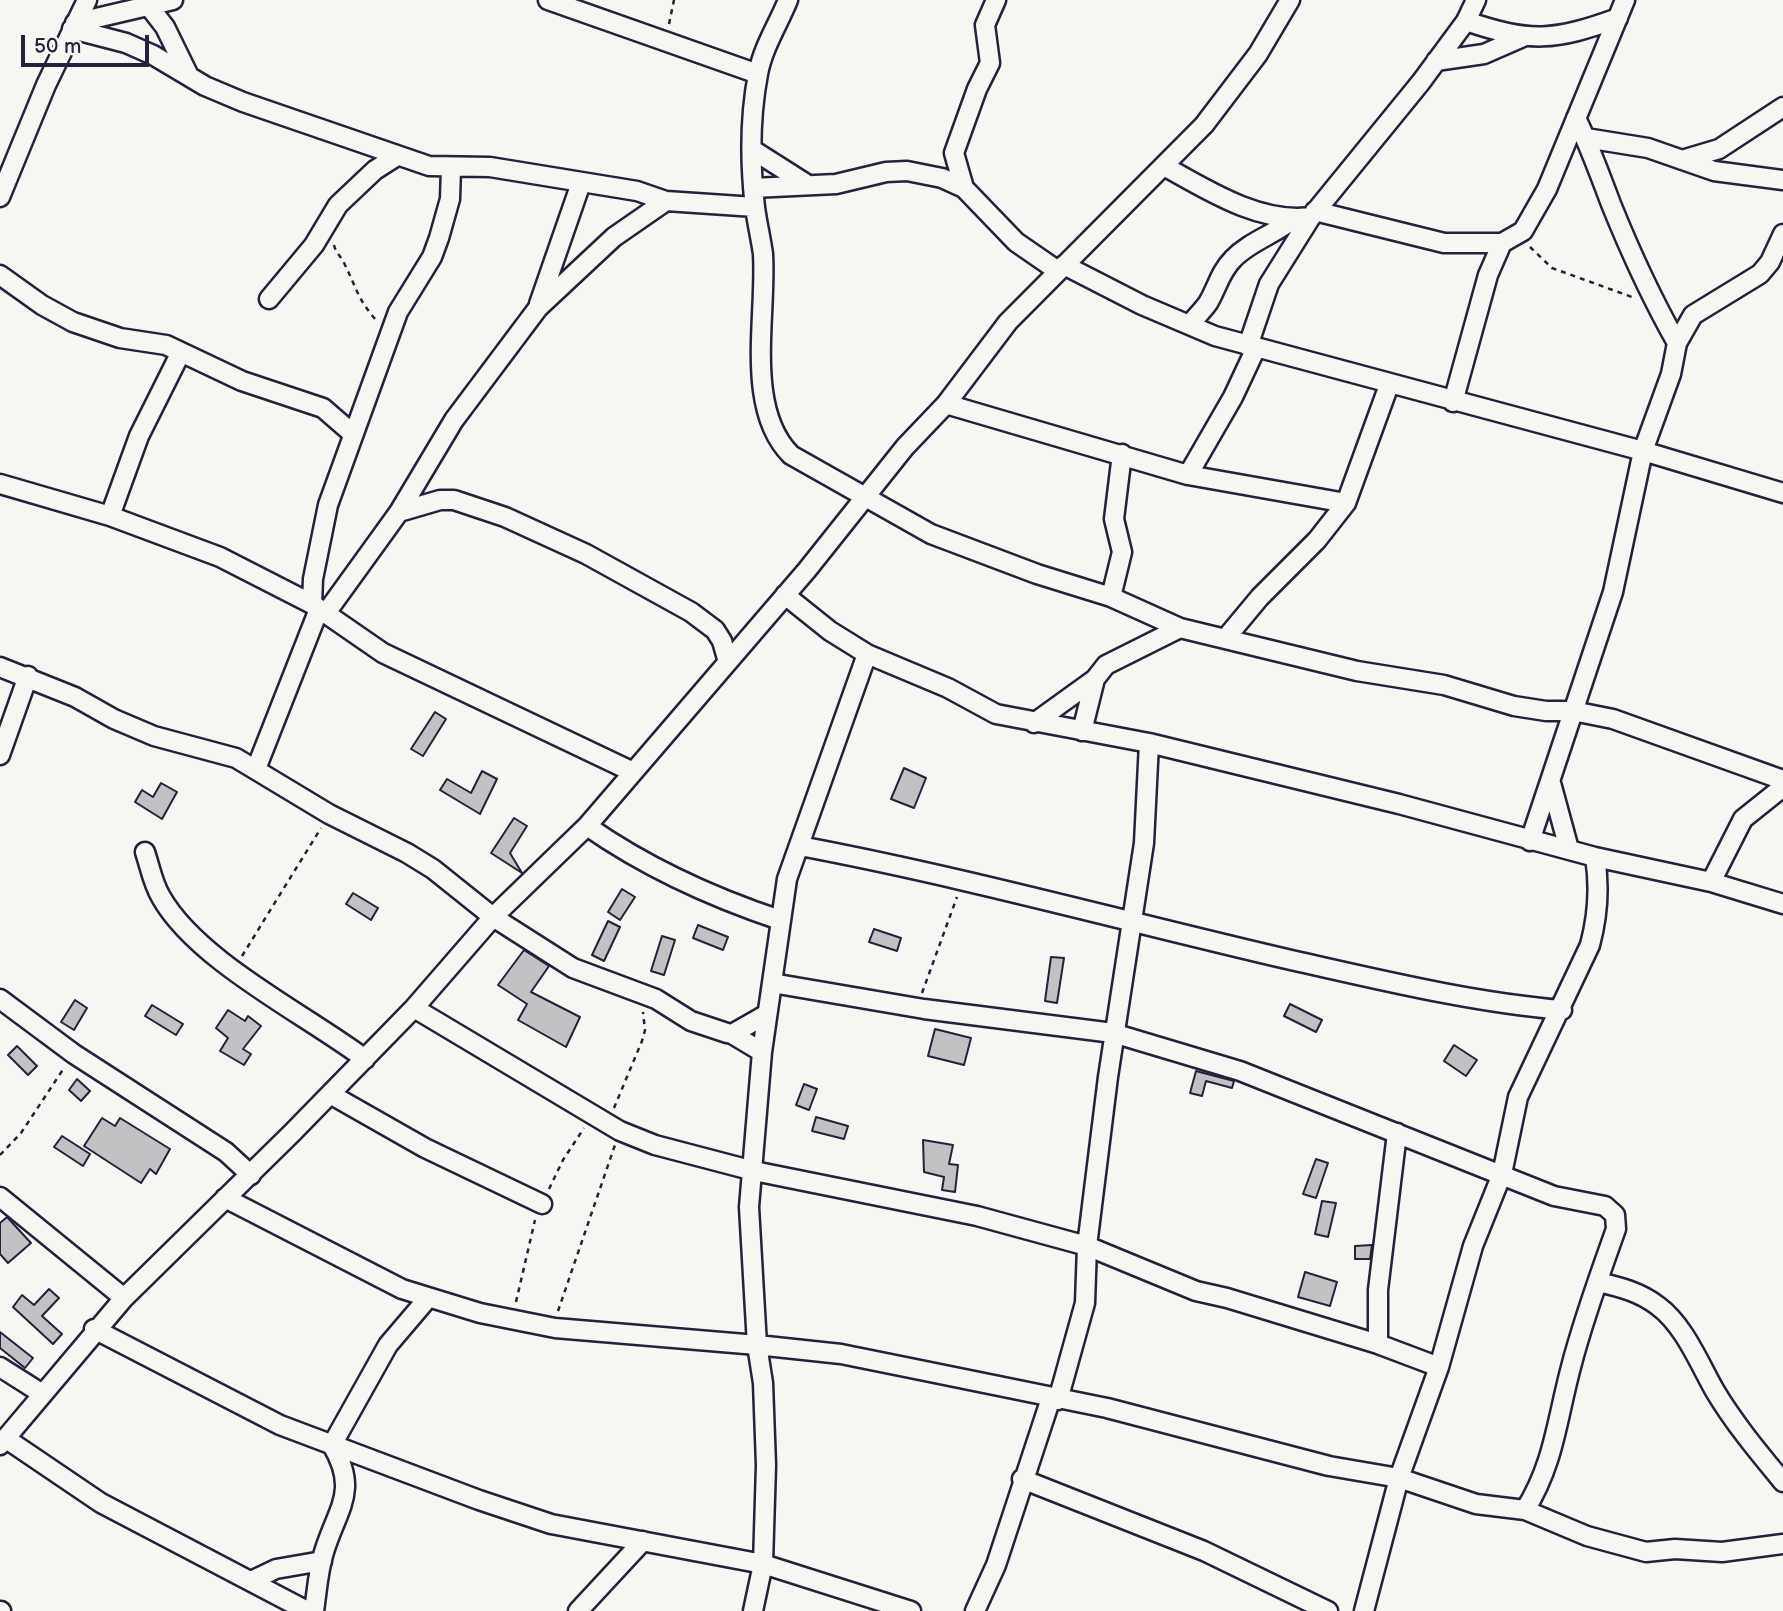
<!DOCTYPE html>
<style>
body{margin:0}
#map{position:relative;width:1783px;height:1611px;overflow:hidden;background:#f6f6f2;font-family:"Balsamiq Sans",sans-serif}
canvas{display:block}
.scale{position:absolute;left:21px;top:35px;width:128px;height:32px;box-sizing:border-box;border:4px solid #22223b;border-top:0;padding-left:9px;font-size:21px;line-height:24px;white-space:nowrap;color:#22223b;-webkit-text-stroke:5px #f6f6f2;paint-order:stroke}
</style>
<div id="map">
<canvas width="1783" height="1611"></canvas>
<div class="scale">50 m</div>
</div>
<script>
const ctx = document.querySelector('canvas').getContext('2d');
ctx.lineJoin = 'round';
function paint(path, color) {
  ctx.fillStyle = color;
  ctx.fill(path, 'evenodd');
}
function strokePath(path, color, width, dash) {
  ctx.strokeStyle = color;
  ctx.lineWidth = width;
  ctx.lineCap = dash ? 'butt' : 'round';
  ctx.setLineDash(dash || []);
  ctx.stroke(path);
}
const building = new Path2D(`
 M435,712L446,719L423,756L411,749Z
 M904,768L926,778L914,808L891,799Z
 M482,771L497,779L480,814L440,790L447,779L471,793Z
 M161,783L177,792L162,819L135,802L142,790L153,797Z
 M514,818L527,826L510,853L522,873L491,853Z
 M622,889L635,897L620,920L608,912Z
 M353,893L378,908L371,920L346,904Z
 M608,921L620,927L604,961L592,955Z
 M698,925L728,937L723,950L693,938Z
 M874,929L901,938L897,951L869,942Z
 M662,936L675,940L664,975L651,971Z
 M524,950L549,966L531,992L580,1017L566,1047L518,1020L527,1004L498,985Z
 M1051,957L1064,958L1057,1003L1045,1001Z
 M75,1000L87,1008L74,1030L61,1022Z
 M1290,1004L1322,1020L1316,1032L1284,1016Z
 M152,1005L183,1024L176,1035L145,1016Z
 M228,1010L245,1021L248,1016L261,1026L243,1049L251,1054L244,1065L220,1051L228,1038L216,1028Z
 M935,1029L971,1038L964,1065L928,1056Z
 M1454,1045L1477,1060L1466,1076L1444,1061Z
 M17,1046L37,1066L28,1075L8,1055Z
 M1196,1071L1234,1081L1232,1088L1206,1081L1202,1096L1190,1093Z
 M77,1079L90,1091L81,1101L69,1090Z
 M804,1084L817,1089L809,1110L796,1105Z
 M816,1117L848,1126L844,1139L812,1131Z
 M102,1118L115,1126L120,1118L170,1149L156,1174L150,1169L141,1183L84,1146Z
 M62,1136L90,1154L83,1166L54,1147Z
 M923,1140L953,1145L949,1164L958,1165L955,1192L942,1190L944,1177L924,1172Z
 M1316,1159L1328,1163L1316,1198L1303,1194Z
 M1322,1201L1336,1203L1328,1237L1315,1234Z
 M7,1217L31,1243L8,1263L0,1254V1223Z
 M1372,1245L1370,1259H1355V1246Z
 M1305,1272L1337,1282L1330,1306L1298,1297Z
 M49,1289L59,1298L42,1316L62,1334L53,1344L13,1307L22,1295L34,1305Z
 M0,1332L33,1358L25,1368L0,1348Z`);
const path = new Path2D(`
 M669,24L674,0
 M334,245C336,254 342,257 345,265C357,289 357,298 376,320
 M1530,247L1552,268L1632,297
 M242,956L321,828
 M922,993L957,897
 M614,1108L642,1041L645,1030L643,1012
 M0,1155L21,1133L64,1068
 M549,1189L563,1160L584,1128
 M516,1302L535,1220
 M558,1311L615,1145`);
const minor = new Path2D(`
 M144,0L165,27L189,76
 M548,0L758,74
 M788,0C778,25 763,47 758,74C750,116 750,164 755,207C757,223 761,239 763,254C767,316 744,408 791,455L931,534L1037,574L1111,597L1180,628L1357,671L1444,685L1514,706L1546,711H1573L1613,719L1783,780
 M1466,21C1531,43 1554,41 1618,18
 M75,23L173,0
 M72,29L126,43L153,55L205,86L243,102L429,166L490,167L637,191L666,201L755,207
 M1436,61L1484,54L1523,37
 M1576,118C1590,147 1600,175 1611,204C1630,251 1652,299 1677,343
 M1586,138L1648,148L1714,171L1783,180
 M753,150L805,183
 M1682,160L1719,149L1783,107
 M1164,166C1207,190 1260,224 1311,217
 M753,188L836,184L886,172L907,171L942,178L964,188L1016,242L1058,271
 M964,188L954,153L977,89L990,63L985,25L996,0
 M0,197L46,85L87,0
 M1315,211L1444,243H1502L1523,231L1547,189L1625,0
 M1064,265L1142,305L1215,336L1643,451L1783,493
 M0,275L42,305L73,322L120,338L166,345L242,381L323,408L353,434
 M269,299L314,245L338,205L375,170L397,156
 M539,304L581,183
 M1190,324C1196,317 1203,310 1208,303C1217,288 1220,272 1233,259C1249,242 1273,235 1292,220
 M1248,346L1269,284L1311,217L1421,82L1466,21L1476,0
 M1453,402L1488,275L1502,243
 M946,404L1188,475L1346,503
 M1188,475L1233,397L1256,348
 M0,484L110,516L220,557L312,604L383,653L633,772
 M399,512L440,500H454L505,517L586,554L691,612L715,630L722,641L728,662
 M110,516L139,436L181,352
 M785,595L830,631L867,654L948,688L996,714L1149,743L1399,804L1595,857L1711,882L1783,904
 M1111,597L1122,552L1114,519L1122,454
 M312,604L313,579L328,505L398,312L432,257L439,238L450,199L451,168
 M326,613L399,512L454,420L538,308L614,237L666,201
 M1225,639L1260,597L1317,540L1346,503L1389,385
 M0,667L75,697L114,719L154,736L236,758L329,814L407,853L433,869L493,917L573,968L656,999L691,1021L727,1033L732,1034L767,1014
 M1034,723L1095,679
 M1082,731L1095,679L1106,665L1180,628
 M0,755L28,676
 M256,769L319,609
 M1551,783L1569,849
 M587,826C647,868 711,897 780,920
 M1530,841L1613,592L1643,451L1671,374L1677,343L1693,315L1760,274L1770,262L1783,234
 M800,846C965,877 1127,922 1291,960C1381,980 1470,1002 1562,1010
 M145,852C150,867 153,884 161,897C197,961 305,1014 365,1059
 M1711,882L1743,819L1783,787
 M772,983L924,1009L1113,1033L1240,1071L1554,1196L1605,1206L1615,1215L1616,1229C1600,1274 1583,1320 1571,1367C1557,1419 1554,1464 1525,1510
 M0,999L74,1054L226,1152L251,1175
 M414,1008L620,1131L655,1145L754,1171L977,1216L1087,1246L1196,1291L1227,1298L1378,1344L1439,1367
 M732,1034L762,1052
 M330,1094L425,1148L542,1204
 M0,1197L124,1298
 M225,1198L402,1289L480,1313L555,1328L757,1345L841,1354L925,1371L1107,1408L1329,1466L1399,1478L1476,1504L1525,1510L1587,1536L1646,1552L1675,1549L1722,1552L1783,1544
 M1598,1282C1620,1287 1640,1292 1658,1306C1684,1325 1699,1363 1715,1391C1734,1423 1759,1453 1783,1482
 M94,1329L280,1425L479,1500L551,1524L763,1564L911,1611
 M1378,1344V1290L1397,1133
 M0,1367L41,1393
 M1058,1400L1085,1303L1087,1246L1108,1077L1144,843L1149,743
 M5,1438L101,1503L307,1611
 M0,1445L124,1298L292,1133L414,1008L493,917L587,826L807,570L905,447L946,404L1008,322L1204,125L1258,54L1290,0
 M1022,1479L1204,1551L1328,1611
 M253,1580L276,1569L322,1561
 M0,1611H1
 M314,1611C317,1591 318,1571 324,1552C338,1507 359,1491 332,1445L388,1345L428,1298
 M578,1611L643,1541
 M753,1611L763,1564L766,1465L763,1383L757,1345L749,1207L762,1052L787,879L867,654
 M975,1611L996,1565L1051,1398
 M1364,1611L1399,1478L1439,1367L1473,1246L1502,1174L1518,1097L1590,945C1598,915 1600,888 1595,857`);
paint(building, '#c2c2c4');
strokePath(building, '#22223b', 2);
strokePath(minor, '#22223b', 23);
strokePath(path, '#22223b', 2.5, [5, 5]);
strokePath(minor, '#f6f6f2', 18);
</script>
